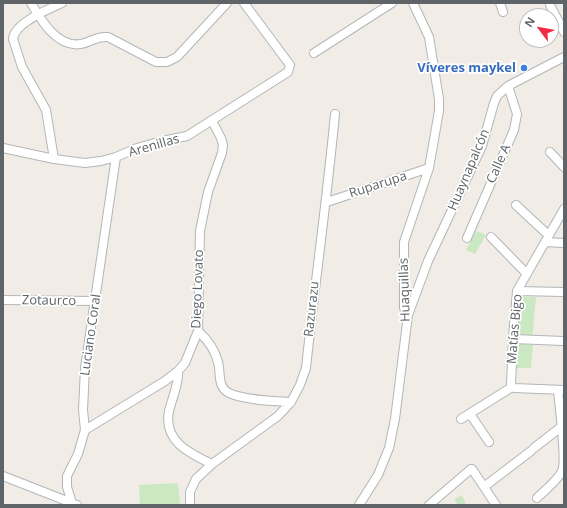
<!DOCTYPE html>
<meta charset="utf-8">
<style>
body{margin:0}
#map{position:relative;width:567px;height:508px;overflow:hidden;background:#f1ece6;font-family:"Open Sans",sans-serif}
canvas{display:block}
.frame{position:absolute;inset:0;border:4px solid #5e6467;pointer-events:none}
.north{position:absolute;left:519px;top:8px;width:40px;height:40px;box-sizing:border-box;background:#fff;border:1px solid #bfc1c2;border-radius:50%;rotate:302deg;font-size:11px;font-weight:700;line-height:16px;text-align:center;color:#5e6467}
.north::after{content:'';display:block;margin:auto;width:14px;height:18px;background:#f12c46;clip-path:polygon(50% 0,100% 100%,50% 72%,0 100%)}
</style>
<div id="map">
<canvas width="567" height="508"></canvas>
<div class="frame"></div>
<div class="north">N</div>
</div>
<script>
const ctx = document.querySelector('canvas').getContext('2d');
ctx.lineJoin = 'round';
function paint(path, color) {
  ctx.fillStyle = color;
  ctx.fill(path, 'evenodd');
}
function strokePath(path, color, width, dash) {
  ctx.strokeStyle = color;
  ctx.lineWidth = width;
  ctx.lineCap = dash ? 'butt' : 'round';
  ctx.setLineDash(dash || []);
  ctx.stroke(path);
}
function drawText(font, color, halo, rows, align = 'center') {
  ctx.font = font + ' "Open Sans",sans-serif';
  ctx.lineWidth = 3.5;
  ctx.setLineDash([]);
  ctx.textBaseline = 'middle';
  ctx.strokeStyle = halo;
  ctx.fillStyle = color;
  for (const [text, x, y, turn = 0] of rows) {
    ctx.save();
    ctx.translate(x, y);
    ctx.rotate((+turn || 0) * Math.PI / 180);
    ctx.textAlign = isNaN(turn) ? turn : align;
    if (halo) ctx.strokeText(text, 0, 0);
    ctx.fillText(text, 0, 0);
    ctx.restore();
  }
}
const green = new Path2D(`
 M476,231L486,235L475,254L466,250Z
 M517,297H536L532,340L513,337Z
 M520,344L533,345L531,368H515L516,347Z
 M178,483L180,505H140L139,485Z
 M461,495L466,503L463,505H458L454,500Z`);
const minor = new Path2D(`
 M31,3C41,20 57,48 81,44C92,42 95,36 108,37L156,62H167L177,57L227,3
 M500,3L503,12
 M550,5L564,32
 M314,53L392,3
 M3,148L54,159L85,163L101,161L116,157L137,148L162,141L187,136L288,72L290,65L244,3
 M550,152L564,167
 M54,159L46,110L22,67L13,39C14,23 49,9 62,3
 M327,202L429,168
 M516,205L545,232L549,234
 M564,209L517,291L513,337L511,385L514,388L564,390
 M491,237L527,274
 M467,238L514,130L517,114L508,86
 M545,242L564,243
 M517,291L564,292
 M3,300L95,301
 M408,315L428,261L482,146L494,103L497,96L508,86L564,57
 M198,331C207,339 215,350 218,362C221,373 217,387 229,393C244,400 273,401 291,402
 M513,339L564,341
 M178,371C179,385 172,398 169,411C163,441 189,453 212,464
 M470,414L489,442
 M461,419L512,387
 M85,430L165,381L178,371L185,363L198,331L200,231L208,192L222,153L223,145L221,138L212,121
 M534,448L561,427
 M3,476L77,505
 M485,486L531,451
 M537,498C544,491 558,480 562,471C567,461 559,404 558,390
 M72,503L67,487V476L78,454L85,430L83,410L85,368L116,157
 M190,505V492L196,479L212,464L278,416L291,402L300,385L306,368C315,283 327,199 335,114
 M359,505L378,475L389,448L395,419L408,315L404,308V242L429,168L439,111V99L429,37L413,3
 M429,505L471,469H472L496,505`);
const markers = [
 [524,68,4,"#3f7fe0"]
];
const shopNames = [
 ["Víveres maykel",516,68]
];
const streetNames = [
 ["Arenillas",154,146,-16],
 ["Calle A",499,164,-66],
 ["Huaynapalcón",469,170,-67],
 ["Ruparupa",378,185,-18],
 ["Diego Lovato",198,289,-88],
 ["Huaquillas",405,290,-92],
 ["Zotaurco",49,301,1],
 ["Razurazu",312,309,-84],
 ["Matías Bigo",515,329,-85],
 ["Luciano Coral",91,335,-82]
];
paint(green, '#cae9c2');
strokePath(minor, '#b2b6b9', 10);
strokePath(minor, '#fff', 8);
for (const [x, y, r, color] of markers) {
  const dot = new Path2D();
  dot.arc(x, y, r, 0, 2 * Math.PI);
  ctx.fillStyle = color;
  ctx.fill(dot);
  strokePath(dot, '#fff', 1.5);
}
drawText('bold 13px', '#366cbe', '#fff', shopNames, 'right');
drawText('13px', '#5e6467', '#fff', streetNames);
</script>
